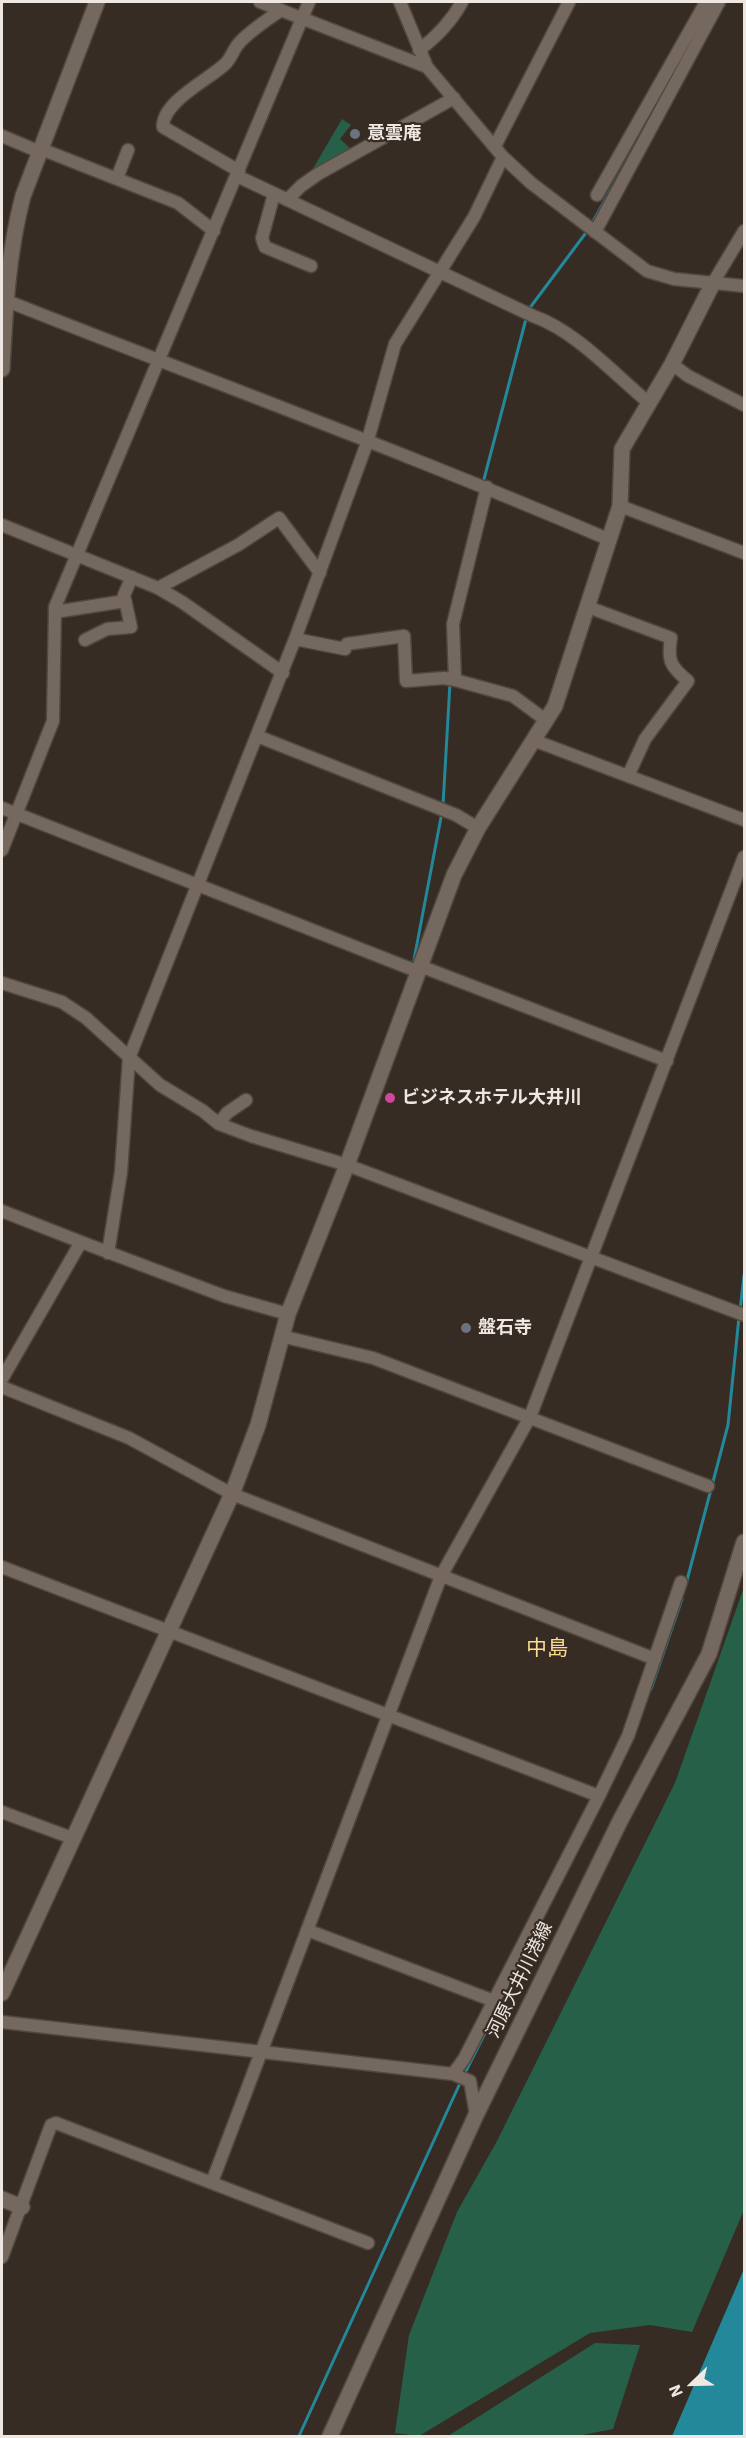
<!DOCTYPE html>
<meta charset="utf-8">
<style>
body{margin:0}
#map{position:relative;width:746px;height:2438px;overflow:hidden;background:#372c23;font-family:"IBM Plex Sans",sans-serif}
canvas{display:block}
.frame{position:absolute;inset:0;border:3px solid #efe7e2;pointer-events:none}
.north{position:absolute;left:662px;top:2354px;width:60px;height:60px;-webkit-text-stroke:4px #372c23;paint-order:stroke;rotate:247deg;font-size:16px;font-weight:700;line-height:24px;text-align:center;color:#efe7e2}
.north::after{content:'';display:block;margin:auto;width:21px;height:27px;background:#efe7e2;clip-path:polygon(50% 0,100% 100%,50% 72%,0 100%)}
</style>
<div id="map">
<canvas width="746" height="2438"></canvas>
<div class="frame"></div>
<div class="north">N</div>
</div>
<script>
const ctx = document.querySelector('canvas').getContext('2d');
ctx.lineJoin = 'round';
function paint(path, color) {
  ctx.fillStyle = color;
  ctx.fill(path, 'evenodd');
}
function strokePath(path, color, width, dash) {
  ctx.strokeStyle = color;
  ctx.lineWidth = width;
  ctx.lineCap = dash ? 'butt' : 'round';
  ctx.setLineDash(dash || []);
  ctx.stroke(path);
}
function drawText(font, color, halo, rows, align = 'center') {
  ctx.font = font + ' "IBM Plex Sans","Noto Sans JP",sans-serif';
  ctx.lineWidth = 4.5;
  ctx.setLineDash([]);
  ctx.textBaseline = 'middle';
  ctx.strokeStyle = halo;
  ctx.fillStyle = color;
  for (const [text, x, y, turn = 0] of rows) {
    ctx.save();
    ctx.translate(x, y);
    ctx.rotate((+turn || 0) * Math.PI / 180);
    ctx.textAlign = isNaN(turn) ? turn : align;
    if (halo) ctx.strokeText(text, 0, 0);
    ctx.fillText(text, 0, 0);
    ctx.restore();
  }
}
const green = new Path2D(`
 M342,119L351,125L340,139L352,150L311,172Z
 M744,1587V2210L692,2332L650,2325L590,2333L419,2436L395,2433L409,2335L457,2212L497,2141L675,1783Z
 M595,2343L640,2345L613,2429L577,2436H448Z`);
const water = new Path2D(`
 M744,2267V2436H672L744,2269Z`);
const stream = new Path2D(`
 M591,225L629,157
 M529,309L588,230
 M483,483L527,315
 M443,805L450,683
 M413,965L442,812
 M740,1311L744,1275
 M686,1584L728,1425L739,1317
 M651,1689L682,1599
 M464,2075L500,2003
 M299,2436L461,2081`);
const minor = new Path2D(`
 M260,2L427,67
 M400,2L427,67L503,157L531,183L647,271L674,279L744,286
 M419,50C438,36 451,22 462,2
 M2,136L40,152
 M495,146L569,2
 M41,149L178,203L214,231
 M239,171L163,127C162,102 208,80 224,65C231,60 233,49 240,42C251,30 267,20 281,10
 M237,176L533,316C576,331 614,374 649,403
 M117,178L128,150
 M274,194L262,238L265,247L311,266
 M597,195L706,2
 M287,200L301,186L318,174L454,98
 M595,232L719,2
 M713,283L744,231
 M2,299C204,379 410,454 610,540
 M672,364L688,376L744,405
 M487,487L453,624L455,680L513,696L547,721
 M620,506L744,553
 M2,525L158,588L182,602L283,673
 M158,588L238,545L279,518L320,573
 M588,607L671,638C667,661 671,667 688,681L645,739L628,776
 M55,612L125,601
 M295,639L345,649L347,644L404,636L406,681L444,678L455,680
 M85,640L107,629L131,627L124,595L132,577
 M257,736L456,815L478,828
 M533,740L744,820
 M2,808L419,972
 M2,850L53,721L55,607L309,2
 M420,966L667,1061
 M2,983L62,1002L86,1018L160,1085L203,1111L219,1124L251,1136L347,1165L744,1315
 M219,1124L227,1113L246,1100
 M2,1211L81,1242
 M108,1253L121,1172L129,1058L295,639L367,443L395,344L474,217L503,157
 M281,1336L373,1358L708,1486
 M2,1379L81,1242L224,1296L288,1314
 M2,1387L129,1438L232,1494L655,1659
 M2,1567L599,1796
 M2,1812L72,1838
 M307,1930L494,2001
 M2,2022L453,2074L470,2081L476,2115
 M453,2074L464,2059L599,1796L628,1736L681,1582
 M212,2182L441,1576L530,1417L744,857
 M2,2257L51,2125L56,2123L368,2243`);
const tertiary = new Path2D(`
 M2,369C5,310 8,253 23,196L97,2
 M2,1993L232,1494L258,1425L288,1314L347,1165L454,875L478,828L555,706L620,506L622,449L672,364L713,283
 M2,2199L22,2207`);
const secondary = new Path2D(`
 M330,2436L476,2115L620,1821L709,1654L744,1542`);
const markers = [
 [355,134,6,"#6b7280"],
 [390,1098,6,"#d1479c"],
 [466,1328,6,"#6b7280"]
];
const poiNames = [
 ["意雲庵",367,134],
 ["ビジネスホテル大井川",402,1098],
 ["盤石寺",478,1328]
];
const streetNames = [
 ["河原大井川港線",520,1980,-64]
];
const quarterNames = [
 ["中島",547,1649]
];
paint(green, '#266049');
paint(water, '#238899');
strokePath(stream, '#238899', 3);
strokePath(minor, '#50473f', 15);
strokePath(tertiary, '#50473f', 18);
strokePath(secondary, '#50473f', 18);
strokePath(minor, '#75695f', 12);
strokePath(tertiary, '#75695f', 15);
strokePath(secondary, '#75695f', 15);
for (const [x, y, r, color] of markers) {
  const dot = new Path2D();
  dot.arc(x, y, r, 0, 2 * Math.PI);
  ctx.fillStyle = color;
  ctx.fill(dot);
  strokePath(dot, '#372c23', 2);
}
drawText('bold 18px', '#efe7e2', '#372c23', poiNames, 'left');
drawText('18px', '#efe7e2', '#372c23', streetNames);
drawText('21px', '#fcdc91', '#372c23', quarterNames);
</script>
